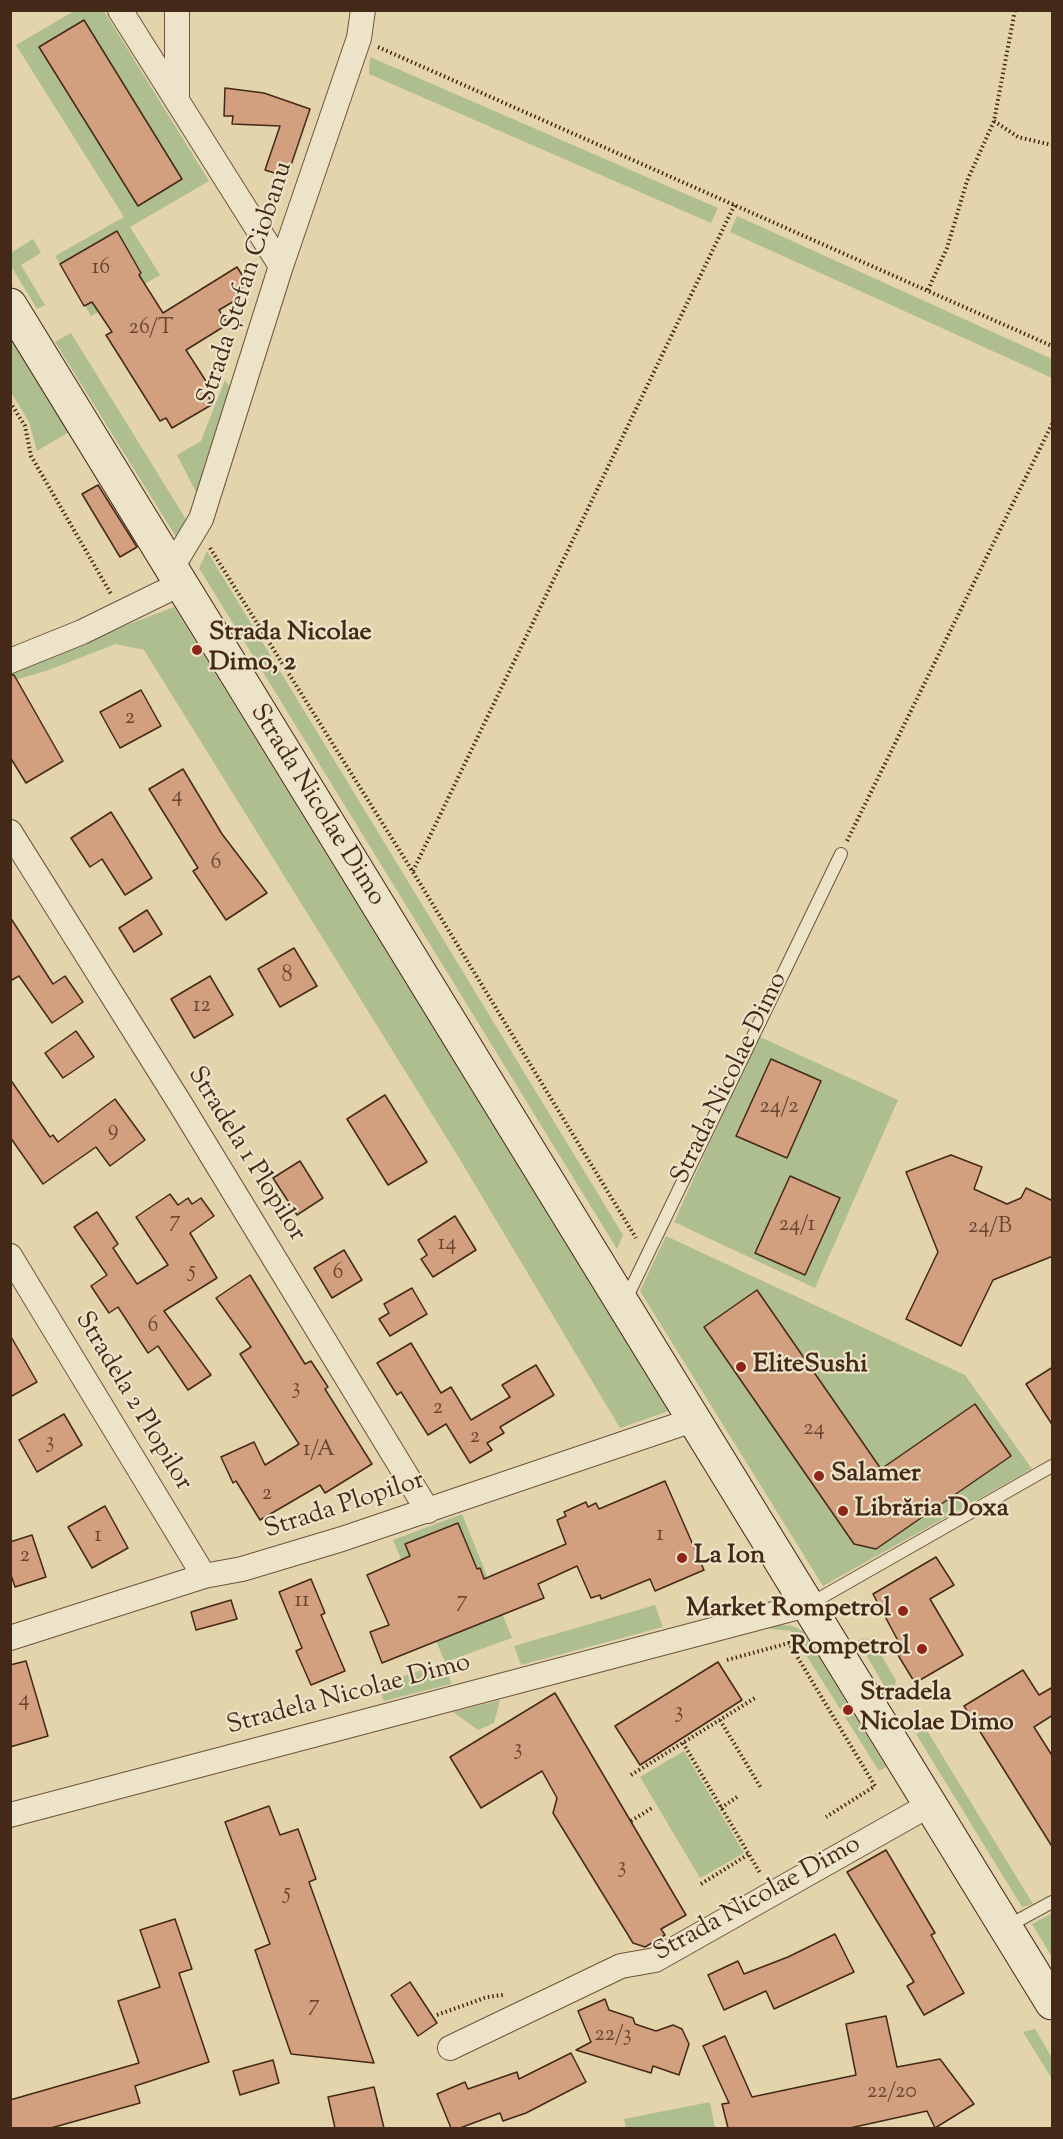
<!DOCTYPE html>
<meta charset="utf-8">
<style>
body{margin:0}
#map{position:relative;width:1063px;height:2139px;overflow:hidden;background:#e4d4ac;font-family:"Sorts Mill Goudy",serif}
canvas{display:block}
.frame{position:absolute;inset:0;border:12px solid #442818;pointer-events:none}
</style>
<div id="map">
<canvas width="1063" height="2139"></canvas>
<div class="frame"></div>
</div>
<script>
const ctx = document.querySelector('canvas').getContext('2d');
ctx.lineJoin = 'round';
function paint(path, color) {
  ctx.fillStyle = color;
  ctx.fill(path, 'evenodd');
}
function strokePath(path, color, width, dash) {
  ctx.strokeStyle = color;
  ctx.lineWidth = width;
  ctx.lineCap = dash ? 'butt' : 'round';
  ctx.setLineDash(dash || []);
  ctx.stroke(path);
}
function drawText(font, color, halo, rows, align = 'center') {
  ctx.font = font + ' "Sorts Mill Goudy",serif';
  ctx.lineWidth = 4.5;
  ctx.setLineDash([]);
  ctx.textBaseline = 'middle';
  ctx.strokeStyle = halo;
  ctx.fillStyle = color;
  for (const [text, x, y, turn = 0] of rows) {
    ctx.save();
    ctx.translate(x, y);
    ctx.rotate((+turn || 0) * Math.PI / 180);
    ctx.textAlign = isNaN(turn) ? turn : align;
    if (halo) ctx.strokeText(text, 0, 0);
    ctx.fillText(text, 0, 0);
    ctx.restore();
  }
}
const green = new Path2D(`
 M74,11H104L209,181L130,227L160,275L91,316L55,256L124,217L16,45Z
 M370,57L718,208L711,223L369,74Z
 M737,216L1052,359V378L730,232Z
 M33,239L41,253L21,265L45,305L37,309L11,266V253Z
 M71,333L187,521L178,540L55,342Z
 M11,335L69,432L37,451L29,422L11,392Z
 M225,380L233,391L197,494L177,455L201,441Z
 M207,551L623,1235L617,1249L199,568Z
 M174,607L669,1411L620,1428L456,1153L144,650L116,644L46,671L11,681V669Z
 M758,1036L898,1100L815,1288L674,1222Z
 M666,1236L965,1375L1032,1469L823,1586L640,1291Z
 M462,1514L512,1638L445,1662L451,1684L384,1701L377,1685L445,1662L393,1540Z
 M655,1605L663,1627L521,1665L514,1646Z
 M771,1624L793,1626L803,1631L886,1767L879,1771L791,1631L771,1629Z
 M864,1638L873,1641L896,1680L894,1690L889,1694L858,1641Z
 M500,1700L494,1723L478,1730L453,1712Z
 M926,1729L1033,1904L1022,1907L916,1734Z
 M684,1751L744,1853L700,1878L640,1777Z
 M1052,1913V1957L1032,1924Z
 M1035,2029L1052,2058V2079L1023,2032Z
 M710,2102L715,2128H626L624,2119Z`);
const building = new Path2D(`
 M84,20L182,179L138,206L39,47Z
 M225,88L264,93L310,109L287,177L265,170L280,126L232,124L233,116H224Z
 M117,231L141,273L139,275L163,313L237,267L246,281L236,300L219,310L228,324L186,350L211,389L206,393L213,404L172,428L166,418L160,421L106,335L112,332L92,302L84,306L60,264Z
 M98,485L137,547L120,557L82,494Z
 M10,675H14L63,761L26,783L10,757Z
 M141,690L161,726L120,748L100,712Z
 M183,769L222,834L267,893L226,920L193,871L198,868L149,789Z
 M111,812L152,878L125,895L102,859L90,867L71,838Z
 M147,910L162,934L134,952L119,928Z
 M10,917L53,984L65,976L83,1002L52,1023L19,976L10,981Z
 M294,948L317,986L280,1007L258,969Z
 M210,976L233,1015L194,1038L171,999Z
 M76,1031L94,1057L63,1078L45,1053Z
 M771,1059L821,1081L787,1158L736,1136Z
 M10,1079L50,1137L53,1135L58,1142L115,1099L145,1140L110,1166L96,1147L43,1184L10,1137Z
 M385,1095L427,1162L388,1185L347,1119Z
 M951,1155L982,1167L974,1189L1007,1204L1021,1198L1026,1188L1053,1201V1256L993,1280L961,1346L906,1319L938,1252L906,1172Z
 M300,1161L323,1198L297,1215L273,1178Z
 M790,1176L840,1198L805,1275L755,1253Z
 M170,1194L178,1205L188,1198L192,1204L201,1198L214,1216L190,1233L217,1278L164,1311L211,1375L188,1390L158,1346L148,1353L118,1307L109,1313L91,1286L107,1275L74,1227L97,1212L118,1244L113,1248L137,1284L168,1265L136,1217Z
 M455,1216L476,1250L433,1277L421,1259L427,1255L418,1240Z
 M344,1250L362,1280L332,1298L314,1268Z
 M250,1275L305,1364L311,1361L328,1387L325,1389L372,1464L325,1493L320,1485L260,1520L236,1481L233,1483L221,1457L254,1442L265,1465L299,1444L240,1354L251,1347L216,1298Z
 M412,1288L427,1314L390,1336L379,1319L389,1313L384,1304Z
 M757,1290L881,1469L975,1404L1011,1456L876,1549L854,1544L704,1327Z
 M10,1335L37,1382L10,1397Z
 M411,1343L441,1393L451,1387L471,1420L510,1397L502,1385L536,1365L554,1395L500,1427L504,1433L487,1443L492,1450L470,1463L446,1424L428,1435L401,1392L397,1395L377,1363Z
 M1053,1367V1426L1026,1384Z
 M64,1414L82,1445L37,1472L19,1440Z
 M665,1481L704,1570L655,1591L650,1579L601,1599L600,1595L591,1598L577,1566L538,1584L544,1598L382,1663L370,1632L389,1625L367,1575L410,1556L405,1544L458,1523L477,1569L480,1568L484,1579L566,1544L557,1520L566,1516L564,1512L586,1502L588,1507L596,1503L599,1509Z
 M105,1506L128,1548L92,1568L68,1527Z
 M32,1535L46,1577L15,1587L10,1572V1542Z
 M936,1557L954,1585L930,1599L963,1655L915,1683L898,1655L904,1652L873,1594Z
 M311,1579L325,1613L321,1615L345,1671L311,1685L296,1651L302,1648L279,1592Z
 M231,1600L237,1619L196,1630L191,1612Z
 M26,1661L48,1736L10,1747V1665Z
 M718,1662L742,1700L640,1765L615,1726Z
 M1023,1670L1039,1695L1053,1687V1715L1034,1727L1053,1757V1848L964,1706Z
 M555,1693L686,1915L661,1929L665,1935L645,1947L633,1943L553,1813L557,1798L542,1771L481,1808L450,1757Z
 M269,1806L280,1835L298,1829L316,1879L309,1882L374,2063L291,2054L255,1950L270,1944L225,1822Z
 M886,1850L935,1933L931,1935L964,1993L924,2015L907,1986L914,1982L847,1872Z
 M175,1919L192,1969L179,1973L209,2062L135,2086L140,2103L51,2128H10V2100L139,2063L118,2001L160,1987L140,1930Z
 M835,1934L854,1972L774,2009L766,1991L724,2010L708,1975L738,1961L744,1974L788,1957Z
 M410,1982L437,2023L418,2036L391,1995Z
 M605,1999L609,2010L633,2018L635,2024L656,2031L673,2025L682,2029L689,2044L679,2075L653,2066L651,2073L576,2050L591,2042L578,2011Z
 M886,2016L897,2067L940,2059L974,2104L935,2128L927,2111L850,2128H728L722,2104L729,2103L703,2046L725,2036L752,2097L856,2075L846,2024Z
 M571,2053L586,2082L526,2113L503,2121L500,2113L460,2128H451L437,2094L465,2082L468,2089L517,2072L519,2079Z
 M273,2060L279,2083L240,2095L233,2071Z
 M374,2087L384,2128H335L328,2097Z`);
const path = new Path2D(`
 M378,47L1052,346
 M994,121L1018,137L1052,145
 M928,290L947,248L967,181L994,121L1015,10
 M10,402L25,426L31,456L111,594
 M210,548L413,872L636,1238
 M847,841L1052,424
 M413,871L735,204
 M727,1660L789,1643L875,1786L826,1817
 M720,1720L761,1788
 M683,1743L760,1873
 M631,1775L755,1698
 M721,1808L737,1797
 M631,1821L652,1808
 M701,1884L749,1854
 M437,2015L487,1997L503,1995`);
const lane = new Path2D(`
 M626,1299L841,854
 M808,1605L1052,1466
 M1006,1927L1052,1902`);
const street = new Path2D(`
 M120,10L281,266
 M177,10V101
 M171,569L201,519L281,266L359,38L363,10
 M10,661L82,632L180,584
 M10,832L181,1105L428,1511
 M10,1256L204,1576
 M10,1638L204,1576L242,1569L342,1539L693,1420
 M10,1815L807,1605
 M450,2048L621,1966L655,1960L931,1804`);
const secondary = new Path2D(`
 M10,305L1052,2003`);
const markers = [
 [197,650,6,"#8f2418"],
 [741,1367,6,"#8f2418"],
 [819,1476,6,"#8f2418"],
 [843,1511,6,"#8f2418"],
 [682,1558,6,"#8f2418"],
 [903,1611,6,"#8f2418"],
 [922,1649,6,"#8f2418"],
 [848,1710,6,"#8f2418"]
];
const numberNames = [
 ["16",101,269],
 ["26/T",151,329],
 ["2",130,719],
 ["4",177,797],
 ["6",216,864],
 ["8",287,977],
 ["12",202,1007],
 ["24/2",779,1108],
 ["9",113,1131],
 ["7",175,1222],
 ["24/1",797,1226],
 ["24/B",990,1228],
 ["14",447,1245],
 ["5",192,1272],
 ["6",338,1274],
 ["6",153,1327],
 ["3",296,1389],
 ["2",438,1409],
 ["24",814,1430],
 ["2",475,1438],
 ["3",50,1443],
 ["1/A",319,1451],
 ["2",267,1495],
 ["1",660,1536],
 ["1",98,1537],
 ["2",25,1557],
 ["11",302,1602],
 ["7",462,1602],
 ["4",24,1701],
 ["3",679,1713],
 ["3",518,1750],
 ["3",622,1868],
 ["5",287,1894],
 ["7",314,2006],
 ["22/3",613,2036],
 ["22/20",892,2093]
];
const streetNames = [
 ["Strada Ștefan Ciobanu",247,284,-72],
 ["Strada Nicolae Dimo",316,806,58],
 ["Strada Nicolae Dimo",731,1079,-64],
 ["Stradela 1 Plopilor",245,1155,58],
 ["Stradela 2 Plopilor",132,1402,59],
 ["Strada Plopilor",345,1507,-18],
 ["Stradela Nicolae Dimo",349,1696,-15],
 ["Strada Nicolae Dimo",758,1900,-29]
];
const poiNames = [
 ["Strada Nicolae",209,635],
 ["Dimo, 2",209,665],
 ["EliteSushi",753,1367],
 ["Salamer",831,1476],
 ["Librăria Doxa",855,1511],
 ["La Ion",694,1558],
 ["Market Rompetrol",891,1611,"right"],
 ["Rompetrol",910,1649,"right"],
 ["Stradela",860,1695],
 ["Nicolae Dimo",860,1725]
];
paint(green, '#afbe8e');
paint(building, '#d29f7f');
strokePath(building, '#442818', 1.5);
strokePath(lane, '#6c533d', 14);
strokePath(street, '#6c533d', 26);
strokePath(secondary, '#442818', 35);
strokePath(path, '#442818', 4, [1.5, 3]);
strokePath(lane, '#ede3c9', 12);
strokePath(street, '#ede3c9', 24);
strokePath(secondary, '#ede3c9', 33);
for (const [x, y, r, color] of markers) {
  const dot = new Path2D();
  dot.arc(x, y, r, 0, 2 * Math.PI);
  ctx.fillStyle = color;
  ctx.fill(dot);
  strokePath(dot, '#ede3c9', 2);
}
drawText('22px', '#684632', null, numberNames);
drawText('26px', '#442818', '#ede3c9', streetNames);
drawText('bold 26px', '#442818', '#ede3c9', poiNames, 'left');
</script>
